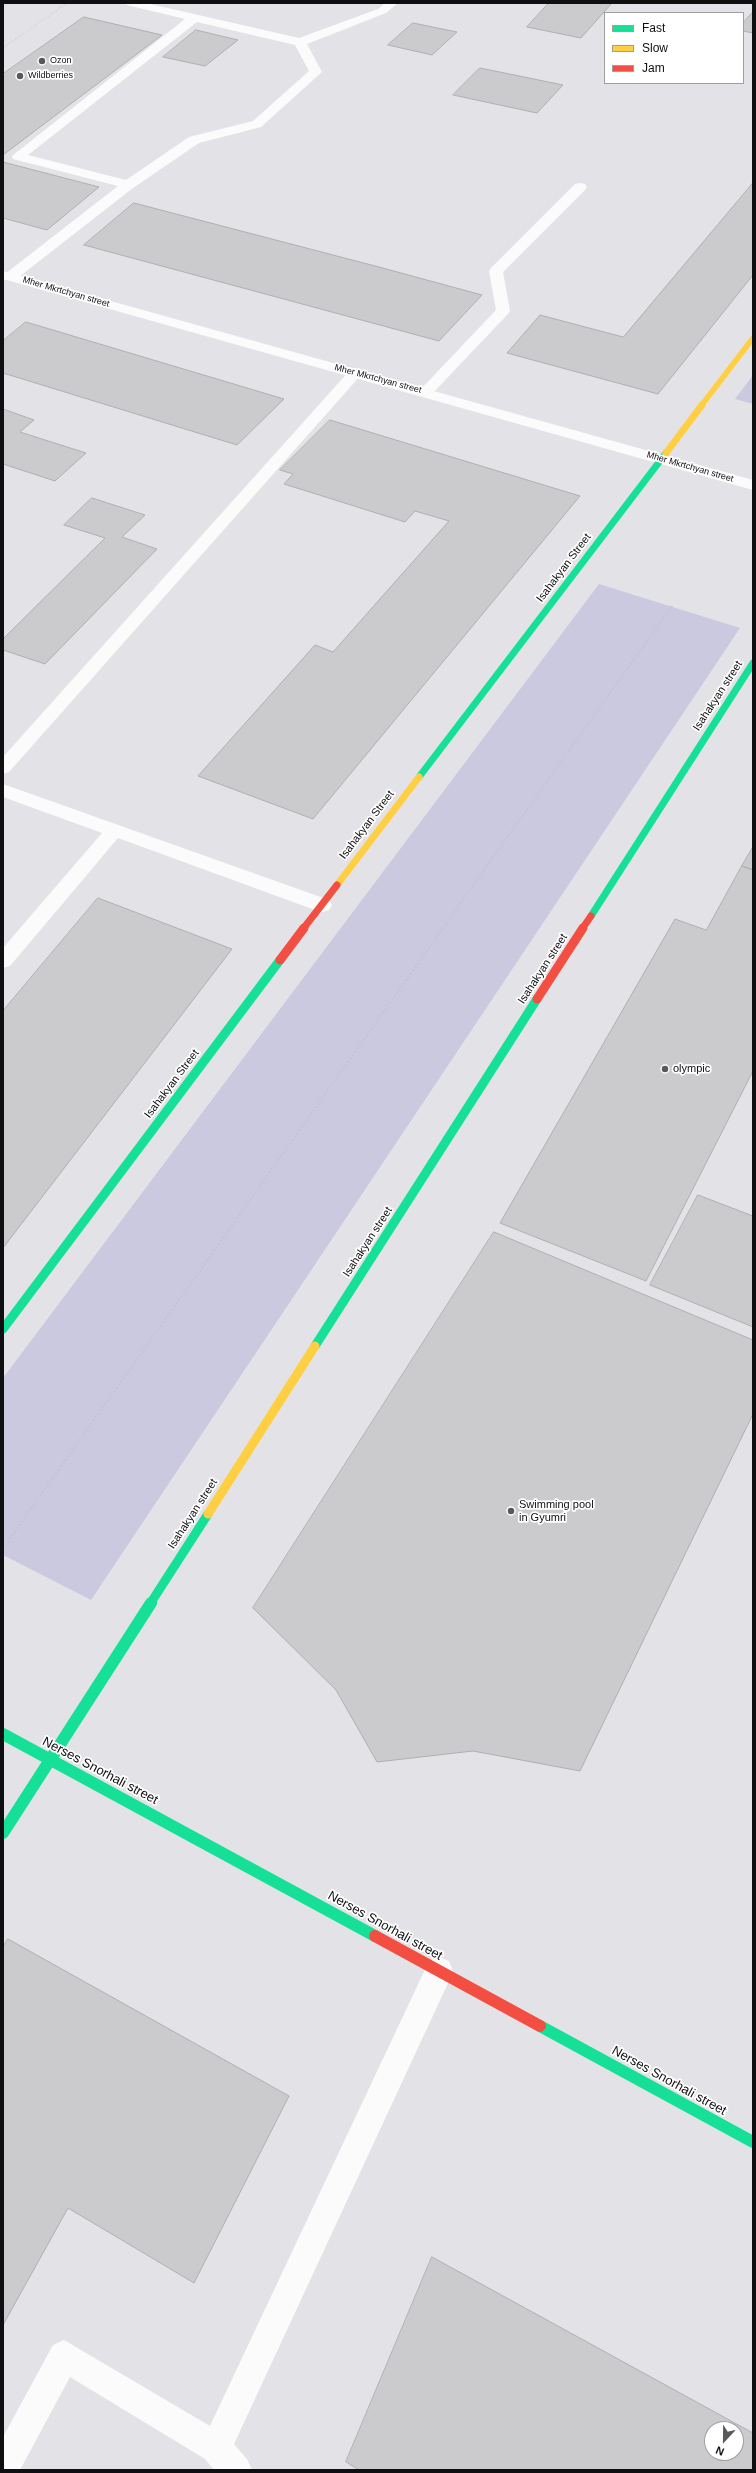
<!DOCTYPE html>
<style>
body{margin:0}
#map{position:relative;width:756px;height:2473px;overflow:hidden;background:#e3e3e7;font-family:Helvetica,sans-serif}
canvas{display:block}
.frame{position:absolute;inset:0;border:4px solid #0f0f11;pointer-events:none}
.legend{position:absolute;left:604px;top:12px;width:140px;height:72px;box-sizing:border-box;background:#fff;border:1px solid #9f9fa0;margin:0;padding:5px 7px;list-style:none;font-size:12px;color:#0f0f11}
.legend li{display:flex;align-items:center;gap:8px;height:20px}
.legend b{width:20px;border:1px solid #9f9fa0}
.north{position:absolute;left:704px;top:2421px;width:40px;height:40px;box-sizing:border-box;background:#fff;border:1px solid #9f9fa0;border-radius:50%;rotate:202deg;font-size:11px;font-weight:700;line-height:16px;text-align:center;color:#0f0f11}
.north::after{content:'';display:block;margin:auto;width:14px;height:18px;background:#59595c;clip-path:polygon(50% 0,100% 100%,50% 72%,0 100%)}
</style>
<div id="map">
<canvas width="756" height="2473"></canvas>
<div class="frame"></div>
<ul class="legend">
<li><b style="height:5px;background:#16e098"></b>Fast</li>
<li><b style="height:5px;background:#ffcf43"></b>Slow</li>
<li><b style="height:5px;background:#f24e42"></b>Jam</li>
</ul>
<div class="north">N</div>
</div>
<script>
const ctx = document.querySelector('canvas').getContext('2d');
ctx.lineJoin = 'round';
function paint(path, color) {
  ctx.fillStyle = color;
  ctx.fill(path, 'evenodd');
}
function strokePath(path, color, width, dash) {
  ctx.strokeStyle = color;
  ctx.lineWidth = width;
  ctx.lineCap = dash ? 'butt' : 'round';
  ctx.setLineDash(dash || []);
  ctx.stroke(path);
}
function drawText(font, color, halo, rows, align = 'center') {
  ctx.font = font + ' Helvetica,sans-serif';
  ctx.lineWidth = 3.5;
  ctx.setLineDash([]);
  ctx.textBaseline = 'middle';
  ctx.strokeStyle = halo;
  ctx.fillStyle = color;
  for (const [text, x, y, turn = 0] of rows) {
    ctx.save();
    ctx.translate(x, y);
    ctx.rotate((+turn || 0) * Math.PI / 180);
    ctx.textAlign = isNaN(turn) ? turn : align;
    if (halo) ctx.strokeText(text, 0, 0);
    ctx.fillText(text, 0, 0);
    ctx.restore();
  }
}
const green = new Path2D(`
 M753,375V404L735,399Z
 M599,584L740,628L91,1600L3,1555V1378Z`);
const building = new Path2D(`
 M549,3H612L581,38L527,27Z
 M753,12V33L743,31V23Z
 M84,17L162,35L3,155V74Z
 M413,23L457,32L432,55L388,45Z
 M196,30L238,40L205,66L163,57Z
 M480,68L563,85L537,113L453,95Z
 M3,162L99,187L47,230L3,218Z
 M753,183V275L658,394L507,353L540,315L623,337Z
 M134,203L379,267L482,295L439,341L84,245Z
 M26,322L284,399L237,445L3,373V341Z
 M3,409L34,420L20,432L86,453L55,481L3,464Z
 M330,420L580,496L313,819L198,776L315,645L333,652L449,521L415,511L405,522L284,484L293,474L280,470Z
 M92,498L145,515L122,537L157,549L45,664L3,650V639L105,538L64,525Z
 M753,847V870L742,866Z
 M742,866L753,870V1071L646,1281L500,1223L675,919L706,930Z
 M98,898L232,949L3,1248V1011Z
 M698,1195L753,1216V1327L650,1285Z
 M494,1232L753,1340V1414L580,1771L473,1751L377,1762L336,1690L253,1608Z
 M8,1939L289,2096L194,2283L68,2208L3,2325V1947Z
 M432,2257L753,2433V2470H359L346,2462ZM712,2429H736V2453H712Z`);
const pathFar2 = new Path2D(`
 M3,48L67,3`);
const pathFar1 = new Path2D(`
 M442,929L672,606`);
const path = new Path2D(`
 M3,1548L443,928`);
const lane = new Path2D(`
 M125,3H146L299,38L378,9L385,3H398L386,13L307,44L322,72L261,127L199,143L133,188L15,280H5L3,277L5,274L118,186L13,159L12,156L185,19L127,5ZM197,22L295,45L309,71L253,121L189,137L126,180L28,155Z
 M580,183L585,184L587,187L585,190L503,272L510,311L508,314L431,395H421L419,392L421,389L496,310L489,271L491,268L575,184Z
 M356,368L363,372L361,375L9,772L3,774V757L351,369Z
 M3,784L329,900L332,905L329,910L322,912L315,910L118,838L10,966L3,968V948L102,833L3,797Z
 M439,1957L449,1961L453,1971L449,1981L234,2444L247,2459L252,2470H214L205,2459L70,2377L20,2470H3V2437L53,2345L64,2340L210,2426L429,1961Z`);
const street = new Path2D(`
 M3,271L753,480V490L3,279Z`);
const fastFar2 = new Path2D(`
 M419,777L666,453
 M591,916L753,663`);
const fastFar1 = new Path2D(`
 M3,1329L280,960
 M315,1346L537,999
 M150,1604L208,1514`);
const fast = new Path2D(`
 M3,1734L375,1936
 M3,1833L151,1603
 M540,2026L753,2142`);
const slowFar2 = new Path2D(`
 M701,406L753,338`);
const slowFar1 = new Path2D(`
 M666,453L702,405
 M337,885L419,777`);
const slow = new Path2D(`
 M208,1514L315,1346`);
const jamFar2 = new Path2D(`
 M303,929L337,885
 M582,929L591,916`);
const jamFar1 = new Path2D(`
 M280,960L304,928
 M537,999L583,928`);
const jam = new Path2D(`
 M375,1936L540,2026`);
const markers = [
 [42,61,4,"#59595c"],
 [20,76,4,"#59595c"],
 [665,1069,4,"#59595c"],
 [511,1511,4,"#59595c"]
];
const farPoinames = [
 ["Ozon",50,61],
 ["Wildberries",28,76]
];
const farStreetnames = [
 ["Mher Mkrtchyan street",66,292,16],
 ["Mher Mkrtchyan street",378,379,15],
 ["Mher Mkrtchyan street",690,467,16]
];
const streetNames = [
 ["Isahakyan Street",564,568,-53],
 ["Isahakyan street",718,696,-57],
 ["Isahakyan Street",367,825,-53],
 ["Isahakyan street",543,969,-57],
 ["Isahakyan Street",172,1084,-53],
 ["Isahakyan street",368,1242,-57],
 ["Isahakyan street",193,1514,-57]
];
const poiNames = [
 ["olympic",673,1069],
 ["Swimming pool",519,1505],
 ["in Gyumri",519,1518]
];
const nearStreetnames = [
 ["Nerses Snorhali street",100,1771,28],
 ["Nerses Snorhali street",385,1926,29],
 ["Nerses Snorhali street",669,2081,29]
];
paint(green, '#cbc9e0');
paint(building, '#cbcbce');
strokePath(building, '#afafb2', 1);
strokePath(pathFar2, '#c3c3c4', 1.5, [0.5, 2]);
strokePath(pathFar1, '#c3c3c4', 2, [1, 2.5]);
strokePath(path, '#c3c3c4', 2.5, [1, 3]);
paint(lane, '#fbfbfb');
paint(street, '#fbfbfb');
strokePath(fastFar2, '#16e098', 7);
strokePath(fastFar1, '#16e098', 9);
strokePath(fast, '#16e098', 12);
strokePath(slowFar2, '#ffcf43', 5.5);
strokePath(slowFar1, '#ffcf43', 7);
strokePath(slow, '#ffcf43', 9);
strokePath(jamFar2, '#f24e42', 7);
strokePath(jamFar1, '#f24e42', 9);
strokePath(jam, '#f24e42', 12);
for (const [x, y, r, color] of markers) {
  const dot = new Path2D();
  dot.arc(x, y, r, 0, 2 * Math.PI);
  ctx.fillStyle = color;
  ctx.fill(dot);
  strokePath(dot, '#fff', 1.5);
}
drawText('9px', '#0f0f11', '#fff', farPoinames, 'left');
drawText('9px', '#0f0f11', '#fff', farStreetnames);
drawText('11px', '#0f0f11', '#fff', streetNames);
drawText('11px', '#0f0f11', '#fff', poiNames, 'left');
drawText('13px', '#0f0f11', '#fff', nearStreetnames);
</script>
